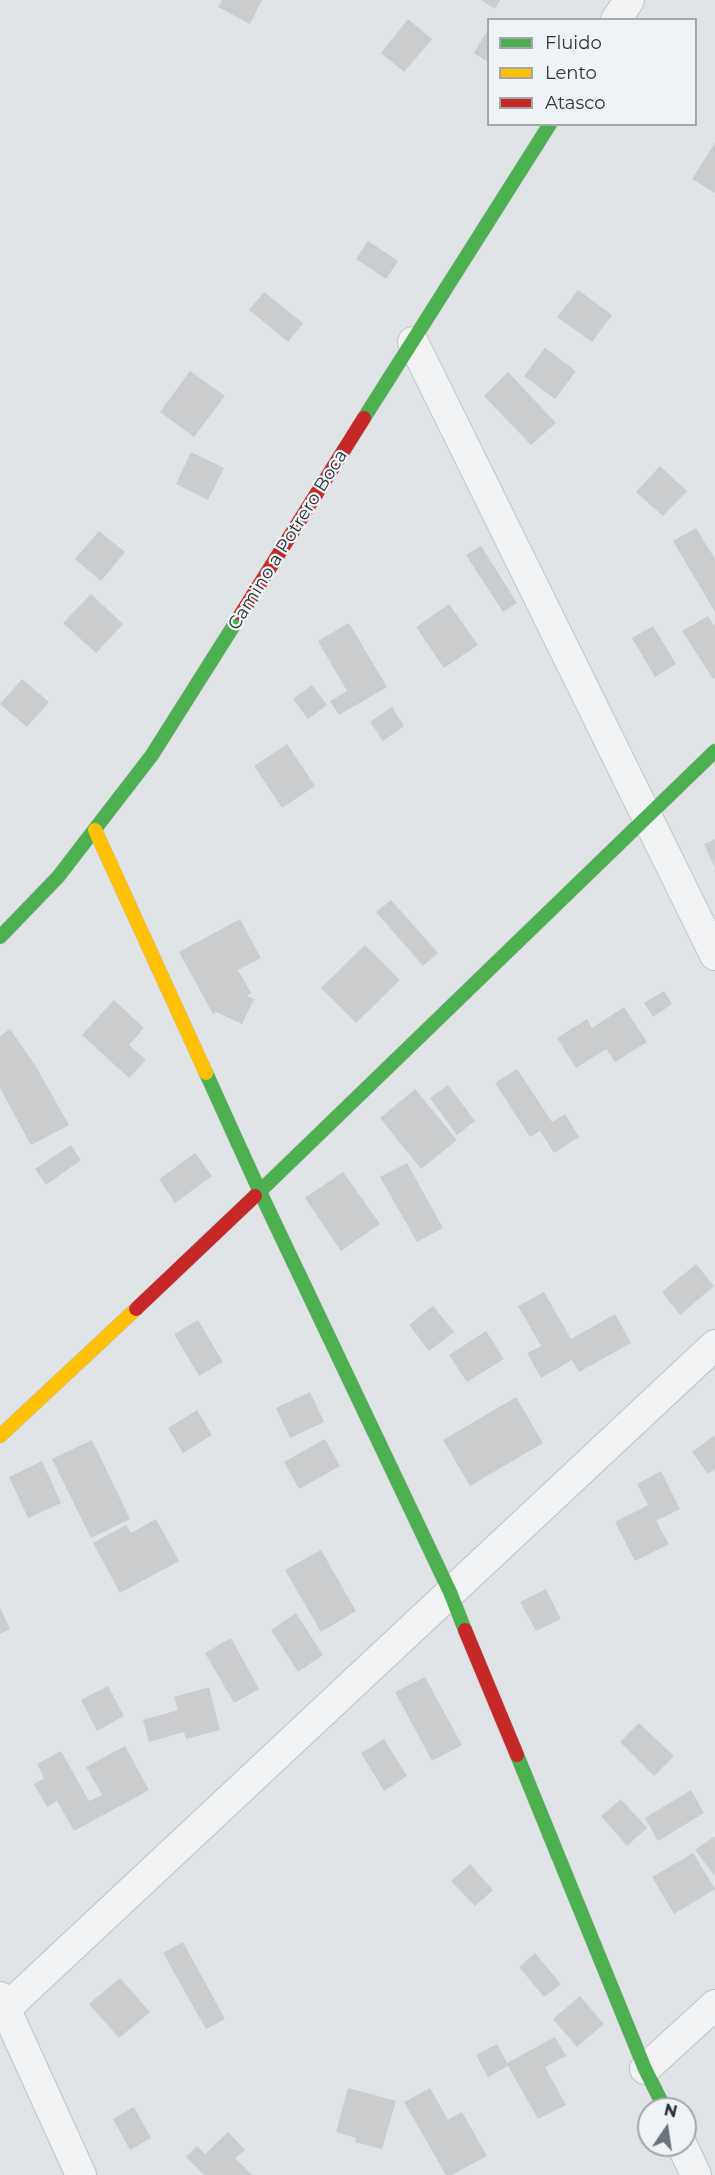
<!DOCTYPE html>
<style>
body{margin:0}
#map{position:relative;width:715px;height:2175px;overflow:hidden;background:#e1e4e6;font-family:Montserrat,sans-serif}
canvas{display:block}
.legend{position:absolute;left:487px;top:18px;width:210px;height:108px;box-sizing:border-box;background:#f0f3f5;border:2px solid #a1a7ab;margin:0;padding:8px 10px;list-style:none;font-size:18px;color:#2b353d}
.legend li{display:flex;align-items:center;gap:12px;height:30px}
.legend b{width:30px;border:2px solid #a1a7ab}
.north{position:absolute;left:637px;top:2097px;width:60px;height:60px;box-sizing:border-box;background:#f0f3f5;border:2px solid #a1a7ab;border-radius:50%;rotate:13deg;font-size:16px;font-weight:700;line-height:24px;text-align:center;color:#2b353d}
.north::after{content:'';display:block;margin:auto;width:21px;height:27px;background:#6b7278;clip-path:polygon(50% 0,100% 100%,50% 72%,0 100%)}
</style>
<div id="map">
<canvas width="715" height="2175"></canvas>
<ul class="legend">
<li><b style="height:8px;background:#4caf50"></b>Fluido</li>
<li><b style="height:8px;background:#ffc107"></b>Lento</li>
<li><b style="height:8px;background:#c62828"></b>Atasco</li>
</ul>
<div class="north">N</div>
</div>
<script>
const ctx = document.querySelector('canvas').getContext('2d');
ctx.lineJoin = 'round';
function paint(path, color) {
  ctx.fillStyle = color;
  ctx.fill(path, 'evenodd');
}
function strokePath(path, color, width, dash) {
  ctx.strokeStyle = color;
  ctx.lineWidth = width;
  ctx.lineCap = dash ? 'butt' : 'round';
  ctx.setLineDash(dash || []);
  ctx.stroke(path);
}
function drawText(font, color, halo, rows, align = 'center') {
  ctx.font = font + ' Montserrat,sans-serif';
  ctx.lineWidth = 4.5;
  ctx.setLineDash([]);
  ctx.textBaseline = 'middle';
  ctx.strokeStyle = halo;
  ctx.fillStyle = color;
  for (const [text, x, y, turn = 0] of rows) {
    ctx.save();
    ctx.translate(x, y);
    ctx.rotate((+turn || 0) * Math.PI / 180);
    ctx.textAlign = isNaN(turn) ? turn : align;
    if (halo) ctx.strokeText(text, 0, 0);
    ctx.fillText(text, 0, 0);
    ctx.restore();
  }
}
const building = new Path2D(`
 M222,0H262L250,24L218,7Z
 M481,0H500L495,9Z
 M408,19L432,39L404,72L381,53Z
 M488,29V62L474,53Z
 M715,143V193L692,179Z
 M368,241L398,261L386,279L356,259Z
 M578,290L612,315L592,342L557,317Z
 M264,292L303,323L288,342L249,310Z
 M545,348L576,371L555,399L524,376Z
 M190,371L225,396L194,437L160,412Z
 M508,372L556,423L531,445L484,396Z
 M191,452L224,468L208,500L176,484Z
 M660,466L687,491L663,516L636,492Z
 M696,528L715,559V612L673,541Z
 M99,531L125,552L101,581L75,559Z
 M481,546L517,603L503,612L466,555Z
 M91,594L123,624L96,653L63,623Z
 M449,604L478,645L444,668L416,627Z
 M708,616L715,627V678L713,679L682,631Z
 M349,623L387,687L339,715L330,701L347,691L318,641Z
 M653,626L676,664L655,677L632,638Z
 M22,679L49,702L27,727L0,704Z
 M312,685L327,705L308,719L293,699Z
 M392,707L404,726L383,741L370,722Z
 M287,744L315,786L282,808L254,766Z
 M715,839V868L704,844Z
 M391,900L438,953L423,966L376,912Z
 M240,919L261,958L238,970L251,993L247,996L254,999L242,1024L216,1012L213,1014L179,952Z
 M365,945L400,980L356,1023L321,988Z
 M664,991L672,1004L653,1017L644,1003Z
 M114,1000L144,1028L129,1045L146,1060L129,1078L82,1035Z
 M624,1007L647,1042L615,1062L606,1049L576,1068L557,1038L587,1019L592,1028Z
 M10,1029L35,1065L69,1125L31,1145L0,1088V1036Z
 M517,1069L552,1122L565,1114L579,1137L554,1153L540,1131L530,1137L495,1083Z
 M448,1085L475,1121L457,1135L430,1098Z
 M415,1089L457,1140L421,1169L380,1118Z
 M71,1145L81,1160L46,1185L35,1169Z
 M195,1153L212,1176L175,1203L159,1179Z
 M407,1163L443,1228L417,1242L380,1177Z
 M343,1172L380,1224L341,1251L305,1198Z
 M696,1264L714,1286L680,1315L662,1292Z
 M544,1292L571,1339L615,1314L631,1343L579,1372L572,1360L541,1378L527,1353L541,1346L518,1306Z
 M433,1306L454,1332L429,1351L409,1325Z
 M198,1320L223,1362L199,1376L174,1334Z
 M486,1331L504,1359L467,1382L449,1355Z
 M310,1392L324,1422L290,1438L276,1408Z
 M516,1397L543,1443L470,1486L443,1440Z
 M197,1410L212,1435L183,1453L168,1428Z
 M715,1435V1469L708,1474L692,1452Z
 M325,1439L340,1466L299,1489L284,1462Z
 M92,1440L130,1519L91,1538L52,1459Z
 M42,1461L61,1503L28,1518L9,1477Z
 M661,1471L680,1509L656,1521L669,1544L635,1561L615,1522L648,1505L637,1484Z
 M156,1519L179,1561L120,1593L93,1543L126,1525L131,1533Z
 M321,1550L356,1611L321,1632L285,1570Z
 M546,1589L561,1619L536,1631L520,1602Z
 M0,1608L10,1629L0,1634Z
 M296,1613L323,1655L298,1672L271,1630Z
 M231,1638L259,1689L234,1703L205,1653Z
 M425,1677L462,1745L432,1761L395,1692Z
 M108,1686L124,1716L97,1731L81,1700Z
 M209,1687L220,1730L186,1739L184,1732L149,1742L143,1720L178,1710L174,1697Z
 M639,1723L674,1756L654,1776L620,1742Z
 M384,1739L407,1776L384,1791L361,1753Z
 M125,1746L149,1790L74,1831L57,1801L47,1807L34,1784L44,1778L37,1764L61,1751L89,1801L102,1795L86,1767Z
 M691,1790L704,1813L658,1841L645,1818Z
 M621,1799L647,1828L627,1846L601,1816Z
 M715,1836V1876L695,1850Z
 M693,1853L715,1889L674,1914L652,1877Z
 M470,1864L493,1890L475,1906L451,1881Z
 M183,1942L225,2019L206,2029L163,1953Z
 M535,1953L561,1984L544,1997L519,1967Z
 M120,1978L150,2012L119,2038L89,2004Z
 M580,1996L604,2024L577,2047L553,2019Z
 M555,2037L566,2056L545,2067L566,2105L538,2119L508,2066L488,2077L476,2055L497,2044L507,2063Z
 M348,2088L396,2101L382,2149L355,2142L356,2138L336,2132Z
 M430,2088L448,2120L462,2112L487,2156L452,2175H446L404,2102Z
 M134,2107L151,2138L130,2150L113,2119Z
 M228,2132L245,2150L235,2158L252,2175H204L186,2157L197,2146L205,2154Z`);
const street = new Path2D(`
 M616,20L629,0
 M413,342L715,955
 M0,1997L81,2175
 M0,2014L715,1345
 M645,2069L715,2005
 M682,2145L696,2175`);
const fast = new Path2D(`
 M364,418L550,124
 M0,937L58,877L152,755L241,614
 M206,1073L260,1192L450,1592L465,1630
 M255,1196L715,751
 M517,1755L645,2069L665,2109`);
const slow = new Path2D(`
 M95,830L206,1073
 M0,1436L136,1309`);
const jam = new Path2D(`
 M241,614L364,418
 M136,1309L255,1196
 M465,1630L517,1755`);
const streetNames = [
 ["Camino a Potrero Boca",288,540,-58]
];
paint(building, '#caccce');
strokePath(street, '#c0c2c4', 32);
strokePath(fast, '#c0c2c4', 15);
strokePath(slow, '#c0c2c4', 15);
strokePath(jam, '#c0c2c4', 15);
strokePath(street, '#f0f2f3', 30);
strokePath(fast, '#4caf50', 14);
strokePath(slow, '#ffc107', 14);
strokePath(jam, '#c62828', 14);
drawText('18px', '#2b353d', '#f0f3f5', streetNames);
</script>
